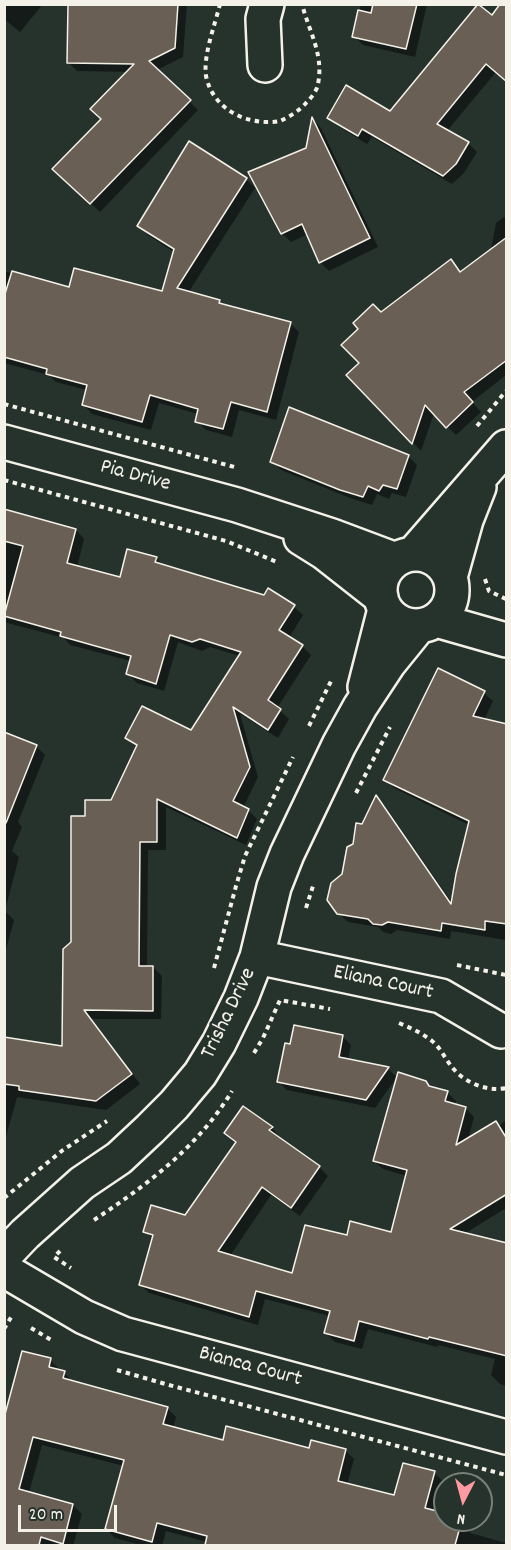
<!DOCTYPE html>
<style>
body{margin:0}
#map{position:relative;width:511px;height:1550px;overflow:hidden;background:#26332d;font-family:Dekko,sans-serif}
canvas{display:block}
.frame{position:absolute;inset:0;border:6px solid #f4f1e8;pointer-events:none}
.north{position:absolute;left:433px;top:1472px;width:60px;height:60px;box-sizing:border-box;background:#26332d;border:2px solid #787f78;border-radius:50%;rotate:186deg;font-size:16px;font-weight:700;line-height:24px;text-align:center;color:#f4f1e8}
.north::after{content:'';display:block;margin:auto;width:21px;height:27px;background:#ff9aa2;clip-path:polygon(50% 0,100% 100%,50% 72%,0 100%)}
.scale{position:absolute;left:18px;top:1505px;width:99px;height:27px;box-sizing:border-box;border:3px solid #f4f1e8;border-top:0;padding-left:8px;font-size:18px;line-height:21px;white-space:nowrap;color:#f4f1e8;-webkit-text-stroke:4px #26332d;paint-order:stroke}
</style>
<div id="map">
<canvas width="511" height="1550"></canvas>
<div class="frame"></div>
<div class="north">N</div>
<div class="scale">20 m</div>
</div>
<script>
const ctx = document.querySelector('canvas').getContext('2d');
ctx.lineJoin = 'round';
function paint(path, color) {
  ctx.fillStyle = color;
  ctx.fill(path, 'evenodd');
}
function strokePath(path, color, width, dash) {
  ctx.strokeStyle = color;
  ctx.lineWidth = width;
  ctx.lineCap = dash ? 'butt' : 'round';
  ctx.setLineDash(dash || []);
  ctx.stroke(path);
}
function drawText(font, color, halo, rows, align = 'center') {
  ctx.font = font + ' Dekko,sans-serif';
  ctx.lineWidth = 5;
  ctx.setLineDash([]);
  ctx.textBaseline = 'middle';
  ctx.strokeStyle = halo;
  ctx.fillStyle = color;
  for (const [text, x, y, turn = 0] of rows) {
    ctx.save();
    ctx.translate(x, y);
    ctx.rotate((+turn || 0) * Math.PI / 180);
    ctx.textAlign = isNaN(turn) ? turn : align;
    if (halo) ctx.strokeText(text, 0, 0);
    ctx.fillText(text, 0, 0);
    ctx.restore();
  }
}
const shadow = new Path2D(`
 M4,4H43L20,32L4,19Z
 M70,4H187L183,57L157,70L198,110L100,212L55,169L103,119L128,72L77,71L69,63Z
 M361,4H427L415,57L363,45L354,36Z
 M492,17L496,72L447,131L468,143L477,152L464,173L452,184L372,137L367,144L338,126L329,118L390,113Z
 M313,120L321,128L378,247L329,271L320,262L308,234L291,242L282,233L308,149Z
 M246,179L255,188L188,293L219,301L224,306L290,323L299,332L276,420L239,410L232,437L206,430L197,421L198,414L159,403L151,430L92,414L84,405L87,390L56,382L49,375L4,363V271L70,289L163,293L174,252L148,235L139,226Z
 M504,217L506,218V375L472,402L481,412L456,435L434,413L421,451L348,375L361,363L381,314L451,261L462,273L491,250L496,223Z
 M408,456L417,465L406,497L392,493L389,499L377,494L372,505L350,498L281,470L272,461Z
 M4,510L76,530L84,539L77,567L121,579L156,558L164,566L265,597L269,590L294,607L303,615L289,638L302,646L311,655L277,708L289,719L278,738L240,714L258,777L243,808L249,811L257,819L246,845L166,807V850H148L147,967H153L162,976L161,1019H91L140,1084L106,1110L17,1097L4,1144V1039L64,1047L73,942L87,818L112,801L137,747L127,738L192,732L240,656L210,647L202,651L178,642L164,691L137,683L128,674L131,661L70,645L64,638L4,622Z
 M484,693L493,701L484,720L506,725V940L451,931L450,939L397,930L391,934L383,932L378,927L348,922L338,913L344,875L354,845L376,797L385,806L453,904L469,825L394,788L385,780Z
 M4,731L36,746L45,755L18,822L22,827L12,851L19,857L5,911L14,920L6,950H4Z
 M342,1036L351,1045L348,1060L388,1069L397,1077L375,1108L287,1090L278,1081Z
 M431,1088L447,1092L456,1101L455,1105L465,1108L474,1117L468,1140L499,1126L506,1120V1208L464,1234L506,1245V1386L500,1384L491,1375L495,1359L438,1345L437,1347L368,1329L362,1349L335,1342L326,1333L330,1316L265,1299L258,1325L149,1293L140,1284L154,1240L145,1231L186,1217L237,1143L226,1133L243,1108L272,1128L280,1137L278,1139L319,1167L328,1176L300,1216L271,1195L230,1256L293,1274L348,1236L392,1233L407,1176L383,1169L374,1161Z
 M50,1360L59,1369L58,1371L64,1373L73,1382L167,1408L176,1417L173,1428L224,1442L310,1450H345L354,1459L347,1485L395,1497L434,1473L443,1481L435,1512L445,1515V1520H463L471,1528L470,1533L506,1543V1546H210L207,1542L166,1531L162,1546H144L115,1538L106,1529L124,1466L42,1445L29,1493L73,1505L82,1514L73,1546H4V1424Z`);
const building = new Path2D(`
 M68,4H178L175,48L149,61L191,100L90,204L52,169L101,119L90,109L134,64L67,63Z
 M373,4H417L406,49L352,37L358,10L371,13Z
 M478,4L492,15L500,4H507V82L486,64L437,124L469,142L456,164L443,176L362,129L358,136L327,118L346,85L390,111Z
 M312,117L370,238L319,263L302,224L281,234L248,172L306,148Z
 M189,141L247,178L177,288L220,300L219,303L291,322L267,412L231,402L223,429L195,422L198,409L150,395L142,422L82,405L87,385L46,374L47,369L4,357V297L12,271L69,287L74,268L162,291L174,249L137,226Z
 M507,237V360L464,392L473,402L446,428L425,405L412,444L346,375L359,363L341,345L358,329L353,323L373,304L381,312L451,259L460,272Z
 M289,407L409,455L397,489L383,485L379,491L368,486L363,497L340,490L270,462Z
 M4,509L76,529L67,563L120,577L127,549L157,557L155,562L264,595L268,588L295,605L279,630L303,645L268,700L281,709L268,730L233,707L250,767L233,801L249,809L237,838L157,799V842H140L139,966H153V1011L84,1010L132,1074L96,1101L19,1090V1086L4,1084V1037L62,1046L63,949L71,942V816H85V800H111L137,745L125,738L142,706L191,730L241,652L200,639L192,642L170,635L156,684L126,674L131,656L60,636L61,632L4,616L23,546L4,541Z
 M438,668L485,691L473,716L507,724V924L485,921V930L442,923L441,931L388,922L382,925L373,924L368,919L337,914L327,900L331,883L342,874L347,847L353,844L356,823L362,824L376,795L451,904L456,874L469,821L383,780Z
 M4,732L37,745L6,823H4Z
 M294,1025L343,1035L339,1057L389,1067L366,1100L277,1082L285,1043L290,1044Z
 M398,1072L426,1081L429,1086L448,1091L445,1101L466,1107L456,1145L496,1121L507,1139V1194L450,1229L507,1243V1356L429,1337L428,1339L359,1321L354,1341L324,1333L330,1311L256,1291L249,1317L139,1285L153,1235L143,1232L151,1205L185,1215L236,1142L224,1133L243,1106L273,1127L269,1130L320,1166L291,1208L262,1187L218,1251L292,1273L305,1225L347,1235L350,1221L391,1232L407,1170L373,1161Z
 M22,1351L51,1358L49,1367L65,1371L63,1378L168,1407L163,1424L223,1440L226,1426L309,1448L311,1440L346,1449L338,1481L394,1495L403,1463L435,1471L425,1508L445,1513V1520H462L455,1545H205L207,1536L157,1523L152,1542L105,1529L124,1460L33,1437L19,1489L73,1504L63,1544L41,1537L39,1545H4V1418Z`);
const path = new Path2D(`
 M220,4C215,25 203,55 206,76C212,105 238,121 266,122C271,122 276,122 280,121C289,117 299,111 306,103C311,98 317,91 318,84C324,54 309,32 302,4
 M4,404L238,468
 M477,426L506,391
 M4,480L226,541L277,562
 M485,579L489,591L506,599
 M309,726L332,679
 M356,793L390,727
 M306,908L313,886
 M457,965L506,975
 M214,968L236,886L245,856L293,757
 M399,1023C411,1028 422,1033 432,1041C441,1048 445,1059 452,1067C464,1083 488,1092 506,1088
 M254,1053L263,1038L280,1000L330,1009
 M4,1198L63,1150L107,1121
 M94,1220C147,1185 199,1146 232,1091
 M60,1251L54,1257L71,1268
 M31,1328L53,1341
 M4,1329L13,1314
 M117,1370L169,1385L506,1475`);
const minor = new Path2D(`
 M265,65L263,19L267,4
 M4,442L237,505L332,536L396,560
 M301,538L325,553L381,597
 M380 590a36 36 0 1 1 72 0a36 36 0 1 1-72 0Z
 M413,554L506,447
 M450,577L466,520L479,487
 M436,620L506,640
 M365,687L385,609
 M257,957L441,996L501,1031
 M4,1256L25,1234L82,1183L119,1158L150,1129L174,1105L200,1074L219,1043L241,998L257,957L274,887L287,854L339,745L360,707L389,663L419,626
 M4,1270L84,1317L123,1334L506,1437`);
const streetNames = [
 ["Pia Drive",135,477,15],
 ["Eliana Court",383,984,12],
 ["Trisha Drive",230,1014,-64],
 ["Bianca Court",250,1368,15]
];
paint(shadow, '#0007');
paint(building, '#6a5f55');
strokePath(building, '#f4f1e8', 1.5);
strokePath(minor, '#f4f1e8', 38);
strokePath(path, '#f4f1e8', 4, [4.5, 4.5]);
strokePath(minor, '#26332d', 33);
drawText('22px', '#f4f1e8', '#26332d', streetNames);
</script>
